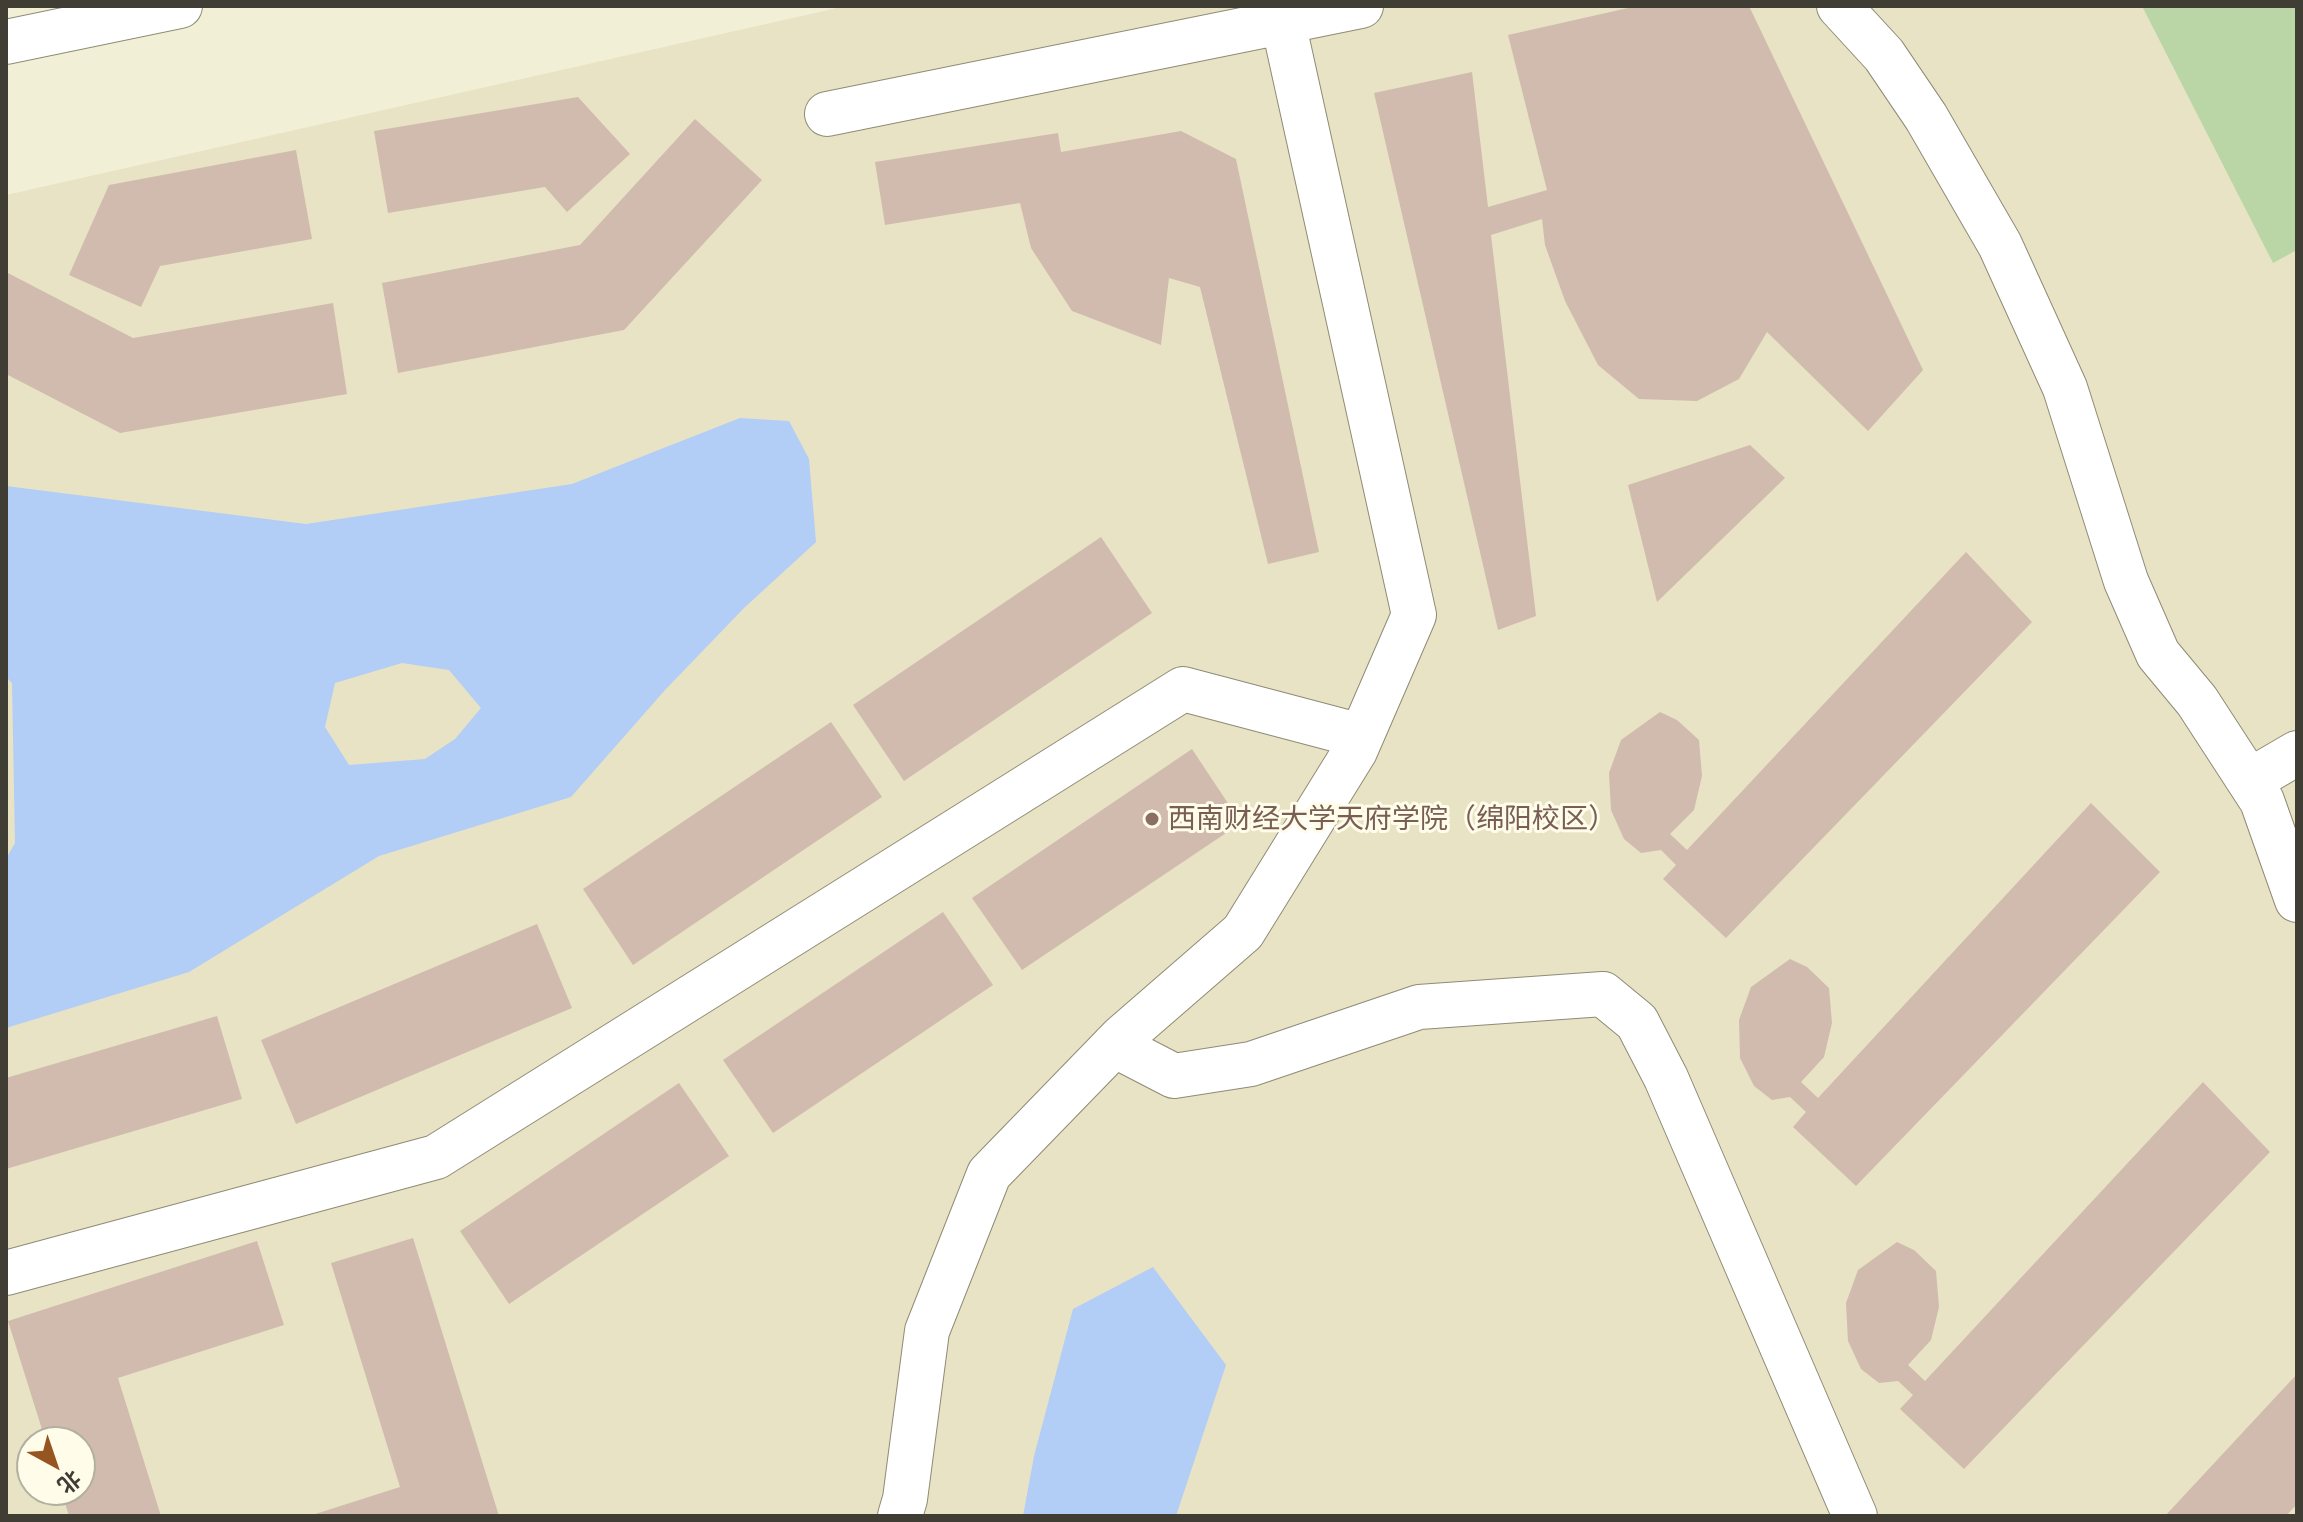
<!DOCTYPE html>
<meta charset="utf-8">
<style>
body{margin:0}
#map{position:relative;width:2303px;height:1522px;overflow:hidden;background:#f2efd7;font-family:Barlow,"Noto Sans SC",sans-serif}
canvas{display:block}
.frame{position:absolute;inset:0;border:8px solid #3f3d34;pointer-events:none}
.north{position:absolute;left:16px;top:1426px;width:80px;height:80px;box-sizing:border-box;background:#fffce9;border:2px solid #b2b0a1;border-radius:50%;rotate:140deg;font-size:22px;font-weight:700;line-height:32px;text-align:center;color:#3f3d34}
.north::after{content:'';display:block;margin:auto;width:28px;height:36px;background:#955420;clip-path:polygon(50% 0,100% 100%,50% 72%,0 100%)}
</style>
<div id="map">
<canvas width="2303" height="1522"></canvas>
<div class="frame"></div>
<div class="north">北</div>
</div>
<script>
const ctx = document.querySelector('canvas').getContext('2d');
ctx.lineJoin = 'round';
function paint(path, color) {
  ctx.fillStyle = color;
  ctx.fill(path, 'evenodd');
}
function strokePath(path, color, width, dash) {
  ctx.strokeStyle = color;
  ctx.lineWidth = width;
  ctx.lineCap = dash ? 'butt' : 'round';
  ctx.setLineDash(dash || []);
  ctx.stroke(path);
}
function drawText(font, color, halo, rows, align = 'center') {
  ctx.font = font + ' Barlow,"Noto Sans SC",sans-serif';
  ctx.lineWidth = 6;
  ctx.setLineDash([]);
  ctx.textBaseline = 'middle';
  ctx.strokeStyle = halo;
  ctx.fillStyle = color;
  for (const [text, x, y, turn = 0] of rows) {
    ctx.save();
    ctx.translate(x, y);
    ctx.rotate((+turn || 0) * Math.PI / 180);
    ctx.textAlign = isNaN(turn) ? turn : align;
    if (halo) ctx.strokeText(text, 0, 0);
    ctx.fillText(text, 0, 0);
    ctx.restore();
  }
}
const built = new Path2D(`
 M846,6H2297V1516H6V195ZM32,1442H80V1490H32Z`);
const green = new Path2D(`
 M2142,6H2297V250L2273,263Z`);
const water = new Path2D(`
 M740,418L789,421L809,459L816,542L744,608L665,690L571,797L379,856L189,972L6,1028V859L15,843L12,683L6,677V486L306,524L572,484ZM402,663L449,670L481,708L455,739L425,759L349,765L325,727L335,683Z
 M1153,1267L1226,1365L1176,1516H1023L1034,1456L1073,1309Z`);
const building = new Path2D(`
 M1637,6H1749L1923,370L1868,431L1767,332L1739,379L1697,401L1639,399L1598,365L1565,301L1545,245L1542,219L1491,235L1536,616L1498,630L1374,93L1472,72L1488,207L1547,190L1508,35Z
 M578,97L630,154L567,212L545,187L388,213L374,131Z
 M695,119L762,180L624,330L398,373L382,283L580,245Z
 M1181,131L1236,159L1319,552L1268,564L1200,287L1169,278L1161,345L1072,311L1031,248L1020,203L885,225L875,162L1058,133L1061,152Z
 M296,150L312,239L160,266L141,307L69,275L109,185Z
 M6,272L133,338L333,303L347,394L120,433L6,374Z
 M1750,445L1785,478L1657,602L1628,485Z
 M1101,537L1152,613L904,781L853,705Z
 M1966,552L2032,622L1726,938L1663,879L1676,865L1661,850L1641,853L1624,839L1611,810L1609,773L1621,740L1660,712L1677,720L1699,740L1702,776L1694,810L1670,834L1687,850Z
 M831,722L882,797L633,965L583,889Z
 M1192,749L1241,823L1022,970L972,898Z
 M2091,803L2160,872L1856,1186L1793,1127L1806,1112L1790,1097L1772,1100L1754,1086L1740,1058L1739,1020L1751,987L1790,959L1807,967L1829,988L1832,1023L1824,1057L1801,1082L1818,1098Z
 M943,912L993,985L773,1133L723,1060Z
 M537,924L572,1008L296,1124L261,1040Z
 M217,1016L242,1099L6,1169V1078Z
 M2203,1082L2270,1152L1964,1469L1900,1409L1913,1395L1898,1381L1879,1383L1861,1369L1848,1341L1846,1303L1858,1270L1897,1242L1914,1250L1936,1271L1939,1307L1931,1340L1908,1365L1925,1381Z
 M679,1083L729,1156L509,1304L460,1231Z
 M413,1238L499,1516H309L400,1487L331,1263Z
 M257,1241L284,1325L118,1378L161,1516H69L61,1490H80V1442H46L8,1321Z
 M2297,1374V1504L2286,1516H2165Z`);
const minor = new Path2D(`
 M1839,6L1884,55L1926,117L2000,245L2065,388L2126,581L2158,654L2197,701L2262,801L2297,900
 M827,114L1361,6
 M2249,781L2297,753
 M1114,1045L1174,1076L1251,1064L1419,1007L1603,994L1637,1022L1666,1078L1855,1516
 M6,1273L436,1157L1183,689L1361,736
 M900,1516L905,1499L927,1331L989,1174L1122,1037L1243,932L1355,751L1414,615L1283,22`);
const major = new Path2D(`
 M6,42L180,6`);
const markers = [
 [1152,819,8,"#8d6e63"]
];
const educationNames = [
 ["西南财经大学天府学院（绵阳校区）",1168,819]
];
paint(built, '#e8e3c4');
paint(green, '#bbd6a6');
paint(water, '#b2cdf6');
paint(building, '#d1bbae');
strokePath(minor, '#8f8b76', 46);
strokePath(major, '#8f8b76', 46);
strokePath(minor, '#fff', 44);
strokePath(major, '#fff', 44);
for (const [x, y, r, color] of markers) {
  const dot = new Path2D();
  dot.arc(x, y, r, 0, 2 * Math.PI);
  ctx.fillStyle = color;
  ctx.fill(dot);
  strokePath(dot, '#fffce9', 3);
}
drawText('28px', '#785e54', '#fffce9', educationNames, 'left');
</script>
